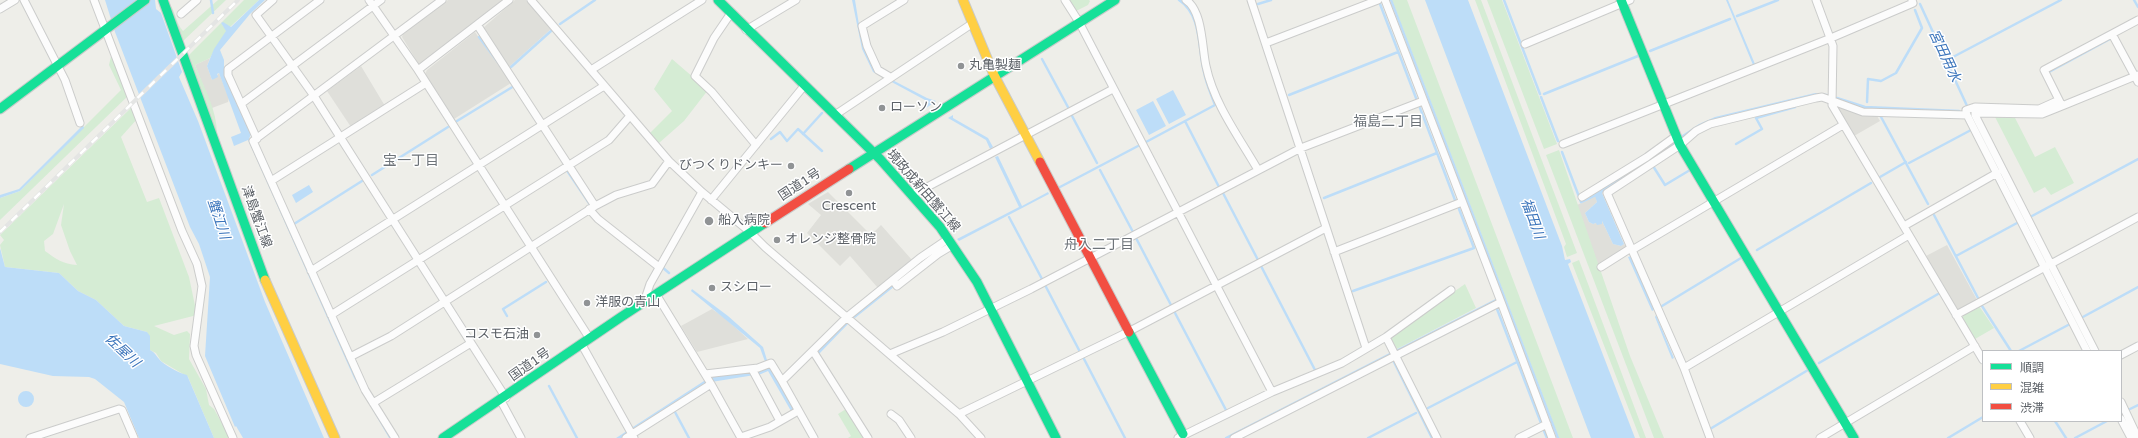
<!DOCTYPE html>
<meta charset="utf-8">
<style>
body{margin:0}
#map{position:relative;width:2138px;height:438px;overflow:hidden;background:#eeeee9;font-family:"Varela Round","Noto Sans JP",sans-serif}
canvas{display:block}
.legend{position:absolute;left:1982px;top:350px;width:140px;height:72px;box-sizing:border-box;background:#fff;border:1px solid #bec0c3;margin:0;padding:5px 7px;list-style:none;font-size:12px;color:#5d6268}
.legend li{display:flex;align-items:center;gap:8px;height:20px}
.legend b{width:20px;border:1px solid #bec0c3}
</style>
<div id="map">
<canvas width="2138" height="438"></canvas>
<ul class="legend">
<li><b style="height:5px;background:#16e098"></b>順調</li>
<li><b style="height:5px;background:#ffcf43"></b>混雑</li>
<li><b style="height:5px;background:#f24e42"></b>渋滞</li>
</ul>
</div>
<script>
const ctx = document.querySelector('canvas').getContext('2d');
ctx.lineJoin = 'round';
function paint(path, color) {
  ctx.fillStyle = color;
  ctx.fill(path, 'evenodd');
}
function strokePath(path, color, width, dash) {
  ctx.strokeStyle = color;
  ctx.lineWidth = width;
  ctx.lineCap = dash ? 'butt' : 'round';
  ctx.setLineDash(dash || []);
  ctx.stroke(path);
}
function drawText(font, color, halo, rows, align = 'center') {
  ctx.font = font + ' "Varela Round","Noto Sans JP",sans-serif';
  ctx.lineWidth = 3;
  ctx.setLineDash([]);
  ctx.textBaseline = 'middle';
  ctx.strokeStyle = halo;
  ctx.fillStyle = color;
  for (const [text, x, y, turn = 0] of rows) {
    ctx.save();
    ctx.translate(x, y);
    ctx.rotate((+turn || 0) * Math.PI / 180);
    ctx.textAlign = isNaN(turn) ? turn : align;
    if (halo) ctx.strokeText(text, 0, 0);
    ctx.fillText(text, 0, 0);
    ctx.restore();
  }
}
const industrial = new Path2D(`
 M448,0H505L422,64L418,63L402,37L403,34Z
 M515,0H526L551,29L509,67L483,28Z
 M475,32L511,83L454,119L425,74L427,70Z
 M210,58L207,66L212,80L219,73L229,98L228,102L212,108L195,65Z
 M361,66L385,106L351,127L327,91Z
 M1838,104L1876,114L1880,121L1854,136L1837,106Z
 M828,192L871,235L881,225L912,260L878,288L850,256L840,266L807,233L821,215L808,204Z
 M1596,196L1597,202L1585,213L1589,222L1593,224L1602,221L1613,244L1621,246L1624,244L1626,247L1598,265L1577,205Z
 M1947,245L1977,300L1960,310L1957,309L1926,256Z
 M712,309L725,318L748,339L697,352L681,326Z`);
const green = new Path2D(`
 M218,0H226L181,43L167,1C176,9 175,22 183,31Z
 M244,0H259L230,27L221,23L227,31L210,58L195,65C204,87 217,110 217,134L186,58Z
 M1068,0H1089L1090,1L1088,5L1076,11Z
 M1392,0H1407L1573,438H1559Z
 M1475,0H1481L1577,253L1567,257L1564,247L1566,244Z
 M1487,0H1502L1557,144L1544,149Z
 M112,52L129,95L0,220V198L20,191L121,90L109,65Z
 M672,59L708,90L684,121L659,143L650,133L672,111L654,89Z
 M133,106L138,118L121,137L147,202L159,198L189,277L197,315L154,326L174,335L187,331L190,334L189,359L206,389L209,405L214,409L230,438H214L188,377L161,361L156,353L150,350L147,332L124,326L96,300L78,291L59,273L5,267L0,245L4,240L0,235ZM64,204L61,225L70,251L77,265C63,264 56,259 45,251L44,241L53,234Z
 M1994,115L2014,116L2035,157L2055,147L2074,183L2051,195L2045,187L2034,193Z
 M1559,150L1630,356L1664,438H1654L1546,155Z
 M1579,260L1646,438H1640L1572,263Z
 M1465,284L1476,308L1397,349L1391,338L1392,335Z
 M1979,306L1994,328L1975,339L1962,318L1964,314Z
 M846,409L865,438H848L851,436L838,414Z`);
const water = new Path2D(`
 M105,0H155L156,9L161,13L182,72L179,77L198,121L265,302L324,438H243L236,426L235,427L205,356L210,277L199,244L190,227L115,32Z
 M259,0H265L250,14L220,50L224,60V73L251,134L249,139L286,220L391,438H389L354,378L248,140L234,146L231,137L241,133L219,73L217,74L218,77L212,80L207,66L214,49L226,31L221,23L223,22L231,27Z
 M852,0H855L859,25L875,71L927,98L936,101L925,109V100L873,72L862,49Z
 M1425,0H1468L1562,246L1565,260L1570,259L1571,262L1568,264L1635,438H1591Z
 M1726,0H1728L1755,64L1753,65Z
 M1173,90L1186,115L1169,124L1156,99Z
 M1815,93L1829,94V97L1712,121L1602,193L1624,244L1621,246L1613,244L1602,221V224L1597,225L1596,223L1593,224L1589,222L1585,213L1597,202L1594,193L1699,124L1715,117Z
 M1153,101L1166,126L1149,135L1136,110Z
 M953,115V118L988,138L993,147L990,149L986,140L948,118Z
 M83,125L84,128L20,191L0,198V195L19,189Z
 M998,156L1022,206L1048,192L1049,194L959,241L957,239L1019,207L995,157Z
 M309,185L313,192L296,203L292,195Z
 M0,248L5,267L59,273L78,291L96,300L124,326L147,332L150,336V350C156,353 157,358 162,362C168,367 181,374 187,375L214,438H139L124,402L95,379L89,377L53,376L0,364Z
 M1631,256L1654,310L1652,311L1628,257Z
 M893,284L895,286L855,318L852,316Z
 M692,289L728,316L763,347L767,360L794,410L791,411L768,371L761,374L705,383L621,438H616L704,381L713,377L762,370L767,367L760,348L691,291Z
 M1656,315L1674,358L1672,359L1655,317Z
 M846,323L848,324L819,354L817,352Z
 M18 399a8 8 0 1 1 16 0a8 8 0 1 1-16 0Z`);
const stream = new Path2D(`
 M211,0L213,13
 M1391,0L1558,438
 M1504,0L1540,94
 M2134,0L2138,7
 M1258,4L1271,0
 M1380,4L1416,98
 M1920,4L1968,108
 M1737,16L1778,0
 M560,24L595,0
 M479,37L506,73
 M1650,51L1730,19
 M1953,57L2061,0
 M1042,59L1069,109
 M511,67L551,31
 M2049,72L2110,39
 M1544,94L1638,56
 M1289,95L1398,52
 M1541,97L1558,141
 M1837,98L1865,107L1959,111
 M1867,102L1868,79L1881,81L1896,73L1922,28L1915,10
 M1420,108L1455,200
 M1071,114L1097,163
 M1880,115L1928,204
 M457,121L514,86
 M1185,121L1219,187
 M803,134L822,113
 M771,139L780,132L787,141L798,129L822,151
 M1146,142L1215,105C1211,94 1206,83 1204,72C1198,49 1202,15 1179,0
 M1736,144L1762,129L1756,118L1795,107
 M1986,144L1993,159
 M1562,152L1581,202L1598,194
 M1909,163L1971,130
 M1653,166L1665,185L1690,170
 M1100,170L1133,232
 M568,172L591,206
 M372,175L448,127
 M1880,177L1906,162
 M1060,187L1138,146
 M1223,193L1258,260
 M2013,197L2027,225
 M1324,198L1437,153
 M1934,215L1978,298
 M2032,216L2138,159
 M1009,217L1042,279
 M294,224L362,181
 M1136,238L1171,305
 M1757,250L1871,183
 M1956,256L2017,223
 M1261,266L1315,370H1317
 M662,267L669,273
 M2050,271L2068,306
 M1045,285L1079,350
 M1353,291L1474,248L1459,209
 M1662,306L1741,258
 M1982,306L2011,351
 M1497,309L1541,423
 M1174,311L1226,410
 M507,316L503,309L546,282
 M2081,318L2138,287
 M1398,350L1496,300
 M2019,351L2070,324
 M1083,357L1125,438
 M1394,362L1432,438
 M1819,363L1938,294
 M549,386L577,438
 M1428,408L1517,362
 M2128,410L2138,405
 M2121,411L2127,423
 M675,412L689,438
 M2055,421L2066,438
 M1710,429L1808,370
 M1544,431L1547,438
 M1226,438L1390,354
 M1368,438L1416,413
 M1948,438L1983,417
 M2075,438L2107,421`);
const street = new Path2D(`
 M24,0L65,80L80,123
 M94,0L182,231L197,264L202,286L194,346L196,355L233,438
 M273,0L256,15L314,96L506,398
 M369,0L418,70L590,339
 M531,0L669,161L702,192L750,232L765,247L959,414L981,438
 M1065,0L1079,22L1272,392
 M1186,0C1203,11 1202,49 1206,66C1214,104 1239,137 1258,170
 M1251,0L1366,348
 M1385,0L1501,302
 M1816,0L1833,46L1832,105L1983,360
 M0,9L15,0
 M731,13L714,38L695,76L712,92L756,145
 M181,14L197,0
 M2138,20L2044,70L2062,106L2138,75
 M478,26L595,206
 M746,30L796,0
 M2112,34L2138,82
 M1266,43L1378,0
 M1525,44L1630,0
 M418,70L509,0
 M591,70L702,0
 M890,77L878,70L867,46L862,26L904,0
 M241,104L381,0
 M1975,107V115L2095,351
 M1975,113L2042,114L2062,106
 M835,115L973,23
 M1967,115L1966,110L1975,107L2039,109L2059,100
 M257,139L228,75V69L320,0
 M1563,144L1831,38L1913,3L1912,0
 M271,181L426,83
 M912,195L1113,89
 M1582,197L1647,157L1676,136
 M711,200L804,86
 M589,209L598,219L659,267
 M1904,226L1997,173
 M1632,250L1607,193L1680,145L1696,131L1710,124L1816,98L1822,97L1863,112L1967,115L2087,351
 M1334,252L1462,202
 M1601,267L1631,248
 M311,271L604,86
 M893,280L897,286L938,254L953,245
 M656,294L711,384L741,438
 M645,299L650,284L702,192
 M331,315L609,140L629,117
 M1956,315L2138,217
 M1386,337L1437,438
 M582,345L634,438
 M813,351L868,438
 M890,354L943,332L1031,289L1301,148L1423,101
 M2121,355L2138,346
 M350,357L391,336L595,206L616,195L652,184L669,161
 M1684,368L1909,235
 M752,369L780,421
 M705,374L758,368L771,363L782,381
 M501,401L521,438
 M2121,402L2138,438
 M373,403L471,343
 M891,414L899,420L911,438
 M959,414L1128,332L1326,228
 M2121,419L2131,438
 M2020,421L2030,438
 M741,437L770,427L798,411
 M30,438L119,409L122,410L134,438
 M395,438L365,390L253,141L442,0
 M626,438L711,384
 M814,438L782,381L847,317L920,258L948,239
 M1178,438L1272,392L1342,363L1386,337L1451,290
 M1234,438L1501,302L1552,438
 M1519,438L1547,424
 M1710,438L1684,368L1632,250L1843,125
 M1820,438L1975,346`);
const fast = new Path2D(`
 M163,0L265,280
 M718,0L880,159L940,227L977,282L1056,438
 M1621,0L1680,145L1854,438
 M0,109L145,0
 M849,169L1115,0
 M1129,332L1183,434
 M443,438L621,317L765,223`);
const slow = new Path2D(`
 M963,0L994,75L1040,162
 M265,280L335,438`);
const jam = new Path2D(`
 M1040,162L1129,332
 M765,223L849,169`);
const rail = new Path2D(`
 M0,232L238,0`);
const markers = [
 [961,66,4,"#909395"],
 [882,108,4,"#909395"],
 [791,166,4,"#909395"],
 [849,193,4,"#909395"],
 [709,221,5,"#909395"],
 [777,240,4,"#909395"],
 [712,288,4,"#909395"],
 [587,303,4,"#909395"],
 [537,335,4,"#909395"]
];
const poiNames = [
 ["丸亀製麺",969,66],
 ["ローソン",890,108],
 ["びつくりドンキー",783,166,"right"],
 ["Crescent",849,207,"center"],
 ["船入病院",718,221],
 ["オレンジ整骨院",785,240],
 ["スシロー",720,288],
 ["洋服の青山",595,303],
 ["コスモ石油",529,335,"right"]
];
const streetNames = [
 ["国道1号",800,185,-33],
 ["境政成新田蟹江線",923,191,49],
 ["津島蟹江線",256,217,70],
 ["国道1号",530,365,-35]
];
const waterNames = [
 ["宮田用水",1944,56,65],
 ["蟹江川",218,219,72],
 ["福田川",1532,219,70],
 ["佐屋川",122,351,43]
];
const neighbourhoodNames = [
 ["福島二丁目",1388,122],
 ["宝一丁目",411,161],
 ["舟入二丁目",1099,245]
];
paint(industrial, '#dfdfda');
paint(green, '#d5ecd4');
paint(water, '#bdddf8');
strokePath(stream, '#bdddf8', 2.5);
strokePath(street, '#cbcccb', 9);
strokePath(fast, '#c9cbca', 11);
strokePath(slow, '#c9cbca', 11);
strokePath(jam, '#c9cbca', 11);
strokePath(street, '#fcfcfc', 7);
strokePath(fast, '#16e098', 9);
strokePath(slow, '#ffcf43', 9);
strokePath(jam, '#f24e42', 9);
strokePath(rail, '#e4e5e4', 4);
strokePath(rail, '#fff', 2.5, [8]);
for (const [x, y, r, color] of markers) {
  const dot = new Path2D();
  dot.arc(x, y, r, 0, 2 * Math.PI);
  ctx.fillStyle = color;
  ctx.fill(dot);
  strokePath(dot, '#fff', 1.5);
}
drawText('13px', '#5d6268', '#fff', poiNames, 'left');
drawText('13px', '#5d6268', '#fff', streetNames);
drawText('italic 14px', '#3a74bb', '#fff', waterNames);
drawText('14px', '#6e747a', '#fff', neighbourhoodNames);
</script>
